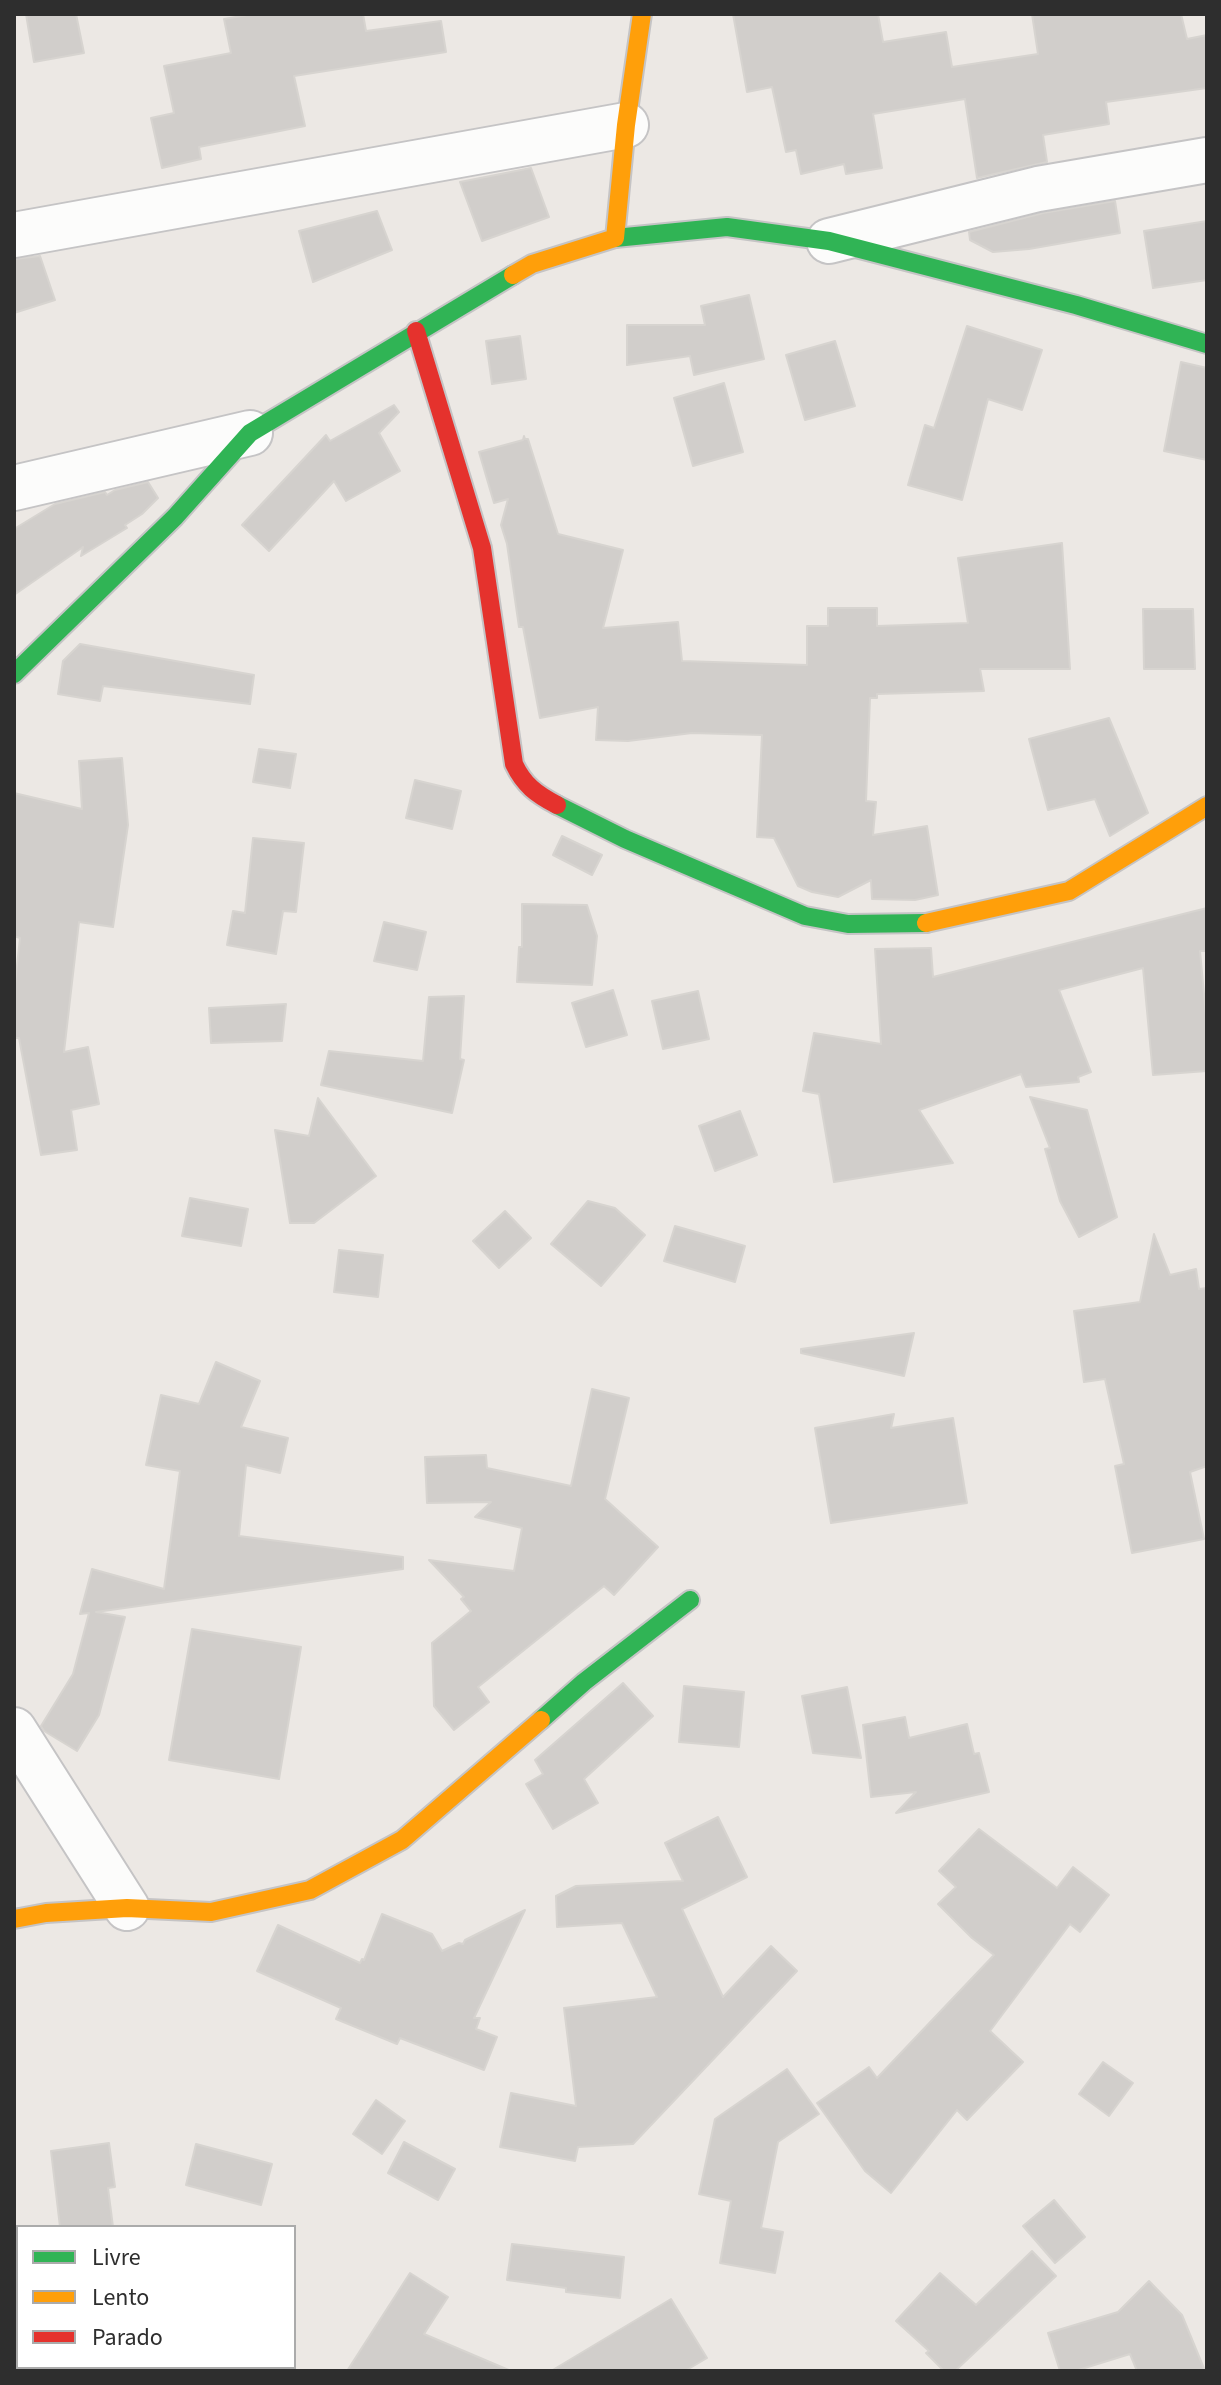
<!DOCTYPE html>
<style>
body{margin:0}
#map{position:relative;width:1221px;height:2385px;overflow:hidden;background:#ece8e4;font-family:"Source Sans 3",sans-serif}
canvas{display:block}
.frame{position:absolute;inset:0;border:16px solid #2e2e2e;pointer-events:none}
.legend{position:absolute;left:16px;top:2225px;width:280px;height:144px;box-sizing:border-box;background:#fff;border:2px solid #ababab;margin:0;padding:10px 14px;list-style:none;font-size:24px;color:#2e2e2e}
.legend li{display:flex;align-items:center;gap:16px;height:40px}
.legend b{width:40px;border:2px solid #ababab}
</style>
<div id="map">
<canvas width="1221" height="2385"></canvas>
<div class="frame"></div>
<ul class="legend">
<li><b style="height:10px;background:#30b455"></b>Livre</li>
<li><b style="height:10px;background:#ff9f0a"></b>Lento</li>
<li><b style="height:10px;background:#e5322d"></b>Parado</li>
</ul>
</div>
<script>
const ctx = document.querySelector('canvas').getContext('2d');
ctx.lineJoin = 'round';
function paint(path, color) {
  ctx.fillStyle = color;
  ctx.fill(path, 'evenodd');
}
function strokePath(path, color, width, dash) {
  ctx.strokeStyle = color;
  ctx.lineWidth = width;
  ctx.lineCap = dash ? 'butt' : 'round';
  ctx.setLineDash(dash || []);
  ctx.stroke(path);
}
const building = new Path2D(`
 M26,14H76L84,53L34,62Z
 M253,14H363L366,31L441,21L446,52L294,76L305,126L199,147L201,159L162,168L151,118L174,113L164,66L231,53L224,19Z
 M733,14H878L883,42L946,32L952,67L1038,54L1032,14H1181L1187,39L1207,35V88L1106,102L1109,124L1043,135L1047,162L977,178L965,99L873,114L882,168L846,174L844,164L801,174L796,150L786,152L772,87L747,92Z
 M531,168L549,217L482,241L460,182Z
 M1115,201L1120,233L1029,249L993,252L970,240L969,232L1043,213Z
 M377,211L392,250L313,282L299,231Z
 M1207,221V280L1153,288L1144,231Z
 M40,256L55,300L14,313V259Z
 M749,295L764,359L694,375L690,356L627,365V325H705L701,306Z
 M967,326L1042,350L1022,410L988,399L962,500L908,485L925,425L934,428Z
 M520,336L526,379L492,384L486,341Z
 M835,341L855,406L805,420L786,355Z
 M1181,362L1207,368V460L1164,451Z
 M724,383L743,452L693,466L674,398Z
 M394,405L399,412L379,433L400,471L346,501L334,481L269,551L242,525L326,435L330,441Z
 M524,436L525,439H528L558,534L623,550L603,628L678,622L682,661L807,665V626H828V608H877V626L968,623L958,558L1062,543L1070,669H980L984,691L877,694V698H870L866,801L876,802L873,835L927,826L938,895L915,900L872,899L871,880L838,897L812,892L798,886L774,838L757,837L762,735L692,733L628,741L596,740L598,707L540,718L523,627H519L507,544L501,525L508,499L494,503L479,452L523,440Z
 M148,482L158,498L142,514L125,525L127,528L81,556L83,547L14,595V529L55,504L105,492L107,495L115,490Z
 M1143,609H1193L1195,669H1144Z
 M80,644L254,675L250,704L103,686L100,701L58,694L63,661Z
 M1109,718L1148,813L1110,836L1095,799L1048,810L1029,739Z
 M259,749L296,754L290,788L253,782Z
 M122,758L128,825L113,927L79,922L64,1052L88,1047L99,1104L71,1110L77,1150L41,1155L19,1038H14V993L20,938L14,936V793L82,809L79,761Z
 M415,780L461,791L452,829L406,818Z
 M562,836L602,855L592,875L553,855Z
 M253,838L304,843L296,912L283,911L276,954L227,945L233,911L245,913Z
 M522,904L587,905L597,936L592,985L517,982L519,947H522Z
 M1207,908V951H1200L1207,1026V1071L1153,1075L1143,968L1059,990L1091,1072L1078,1077L1079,1082L1026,1087L1021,1074L919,1110L953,1163L834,1182L819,1094L803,1091L814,1033L881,1044L875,949L931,948L933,977Z
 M384,922L426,932L417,970L374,961Z
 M613,990L627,1035L586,1047L572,1003Z
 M698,991L709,1039L663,1049L652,1001Z
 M464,996L460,1059L464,1060L452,1113L321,1085L329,1051L423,1061L429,997Z
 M286,1004L282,1041L211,1043L209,1008Z
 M1030,1097L1087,1110L1117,1217L1079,1237L1060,1201L1045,1149L1050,1148Z
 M318,1098L376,1176L314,1223H290L275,1130L309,1136Z
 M740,1111L757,1155L715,1171L699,1126Z
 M190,1198L248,1209L241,1246L182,1236Z
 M588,1201L615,1208L645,1235L601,1286L551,1244Z
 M505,1211L531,1238L499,1268L473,1241Z
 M675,1226L745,1246L735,1282L664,1261Z
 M1154,1234L1170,1275L1196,1269L1199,1289L1207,1288V1466L1190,1472L1204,1539L1132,1553L1115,1466L1124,1464L1105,1379L1084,1382L1074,1311L1140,1302Z
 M339,1250L383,1255L378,1297L334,1292Z
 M914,1333L904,1376L801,1353V1349Z
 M216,1362L260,1381L241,1427L288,1438L280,1473L246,1465L239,1536L403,1557V1569L96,1612L125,1617L99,1715L77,1751L44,1731L41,1726L73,1674L89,1613L80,1614L92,1569L164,1589L180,1471L146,1465L161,1395L199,1404Z
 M592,1389L629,1398L605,1499L658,1547L614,1595L604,1586L478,1687L489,1702L454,1730L434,1706L432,1643L471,1611L461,1599L464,1597L429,1560L514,1571L522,1528L475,1517L491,1502L427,1503L425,1457L486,1455L487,1468L571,1486Z
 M894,1414L891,1428L953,1418L967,1503L831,1523L815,1428Z
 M192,1629L301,1647L279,1779L169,1760Z
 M623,1683L653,1716L584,1779L598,1803L553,1829L526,1784L543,1774L535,1760Z
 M684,1686L744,1692L739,1747L679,1742Z
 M847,1687L861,1758L813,1753L802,1696Z
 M905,1717L909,1738L967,1724L974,1754L979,1753L989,1792L896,1813L916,1792L871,1797L863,1725Z
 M718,1817L747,1877L682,1909L723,1997L771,1946L797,1971L633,2144L578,2147L575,2161L500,2147L511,2093L576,2106L564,2008L657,1997L622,1923L557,1927L556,1896L576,1886L683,1881L665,1843Z
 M979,1829L1057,1888L1073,1867L1109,1895L1080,1932L1070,1924L990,2031L1023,2062L967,2120L957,2110L891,2193L865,2171L817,2103L869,2067L877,2078L994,1955L972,1938L938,1904L956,1887L939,1871Z
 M525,1910L474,2018H480L476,2029L497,2037L484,2070L400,2038L397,2044L336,2019L341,2008L257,1971L278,1925L360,1963L362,1959L364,1960L382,1914L432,1934L442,1951L459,1943L463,1944L465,1940Z
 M1103,2062L1133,2083L1109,2116L1079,2094Z
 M787,2069L819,2114L778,2142L761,2228L783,2232L775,2273L720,2263L731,2201L699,2194L715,2119Z
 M376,2100L405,2121L382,2154L353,2134Z
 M404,2142L455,2169L438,2200L388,2173Z
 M109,2143L115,2187L108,2188L113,2227H60L51,2151Z
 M196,2144L272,2164L261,2205L186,2185Z
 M1054,2200L1085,2237L1055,2263L1023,2226Z
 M512,2244L624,2257L620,2298L566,2292V2288L507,2280Z
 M1032,2251L1056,2276L955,2371H944L926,2353L929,2351L896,2321L940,2273L976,2305Z
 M410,2273L448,2297L424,2334L511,2371H347Z
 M1149,2281L1182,2315L1205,2371H1137L1130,2354L1075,2371H1060L1048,2333L1118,2312Z
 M671,2299L707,2358L685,2371H551Z`);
const street = new Path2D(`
 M14,235L626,125
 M829,241L1038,189L1207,160
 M14,488L250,433
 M14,1730L127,1908`);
const fast = new Path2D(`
 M615,238L727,227L829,241L1076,305L1207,344
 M14,674L175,517L250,433L513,275
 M557,805L625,839L805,916L848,924L926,923
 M541,1720L584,1682L690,1600`);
const slow = new Path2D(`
 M513,275L532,264L615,238L626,125L642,14
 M926,923L1069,891L1207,806
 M14,1919L46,1913L127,1908L211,1912L310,1890L402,1840L541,1720`);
const jam = new Path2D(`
 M416,331L482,548L514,764C524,785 536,794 557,805`);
paint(building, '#d1cecb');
strokePath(building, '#d7d4d0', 2);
strokePath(street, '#c5c4c5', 48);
strokePath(fast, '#c5c4c5', 22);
strokePath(slow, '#c5c4c5', 22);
strokePath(jam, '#c5c4c5', 22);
strokePath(street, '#fcfcfb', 44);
strokePath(fast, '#30b455', 18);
strokePath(slow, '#ff9f0a', 18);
strokePath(jam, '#e5322d', 18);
</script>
